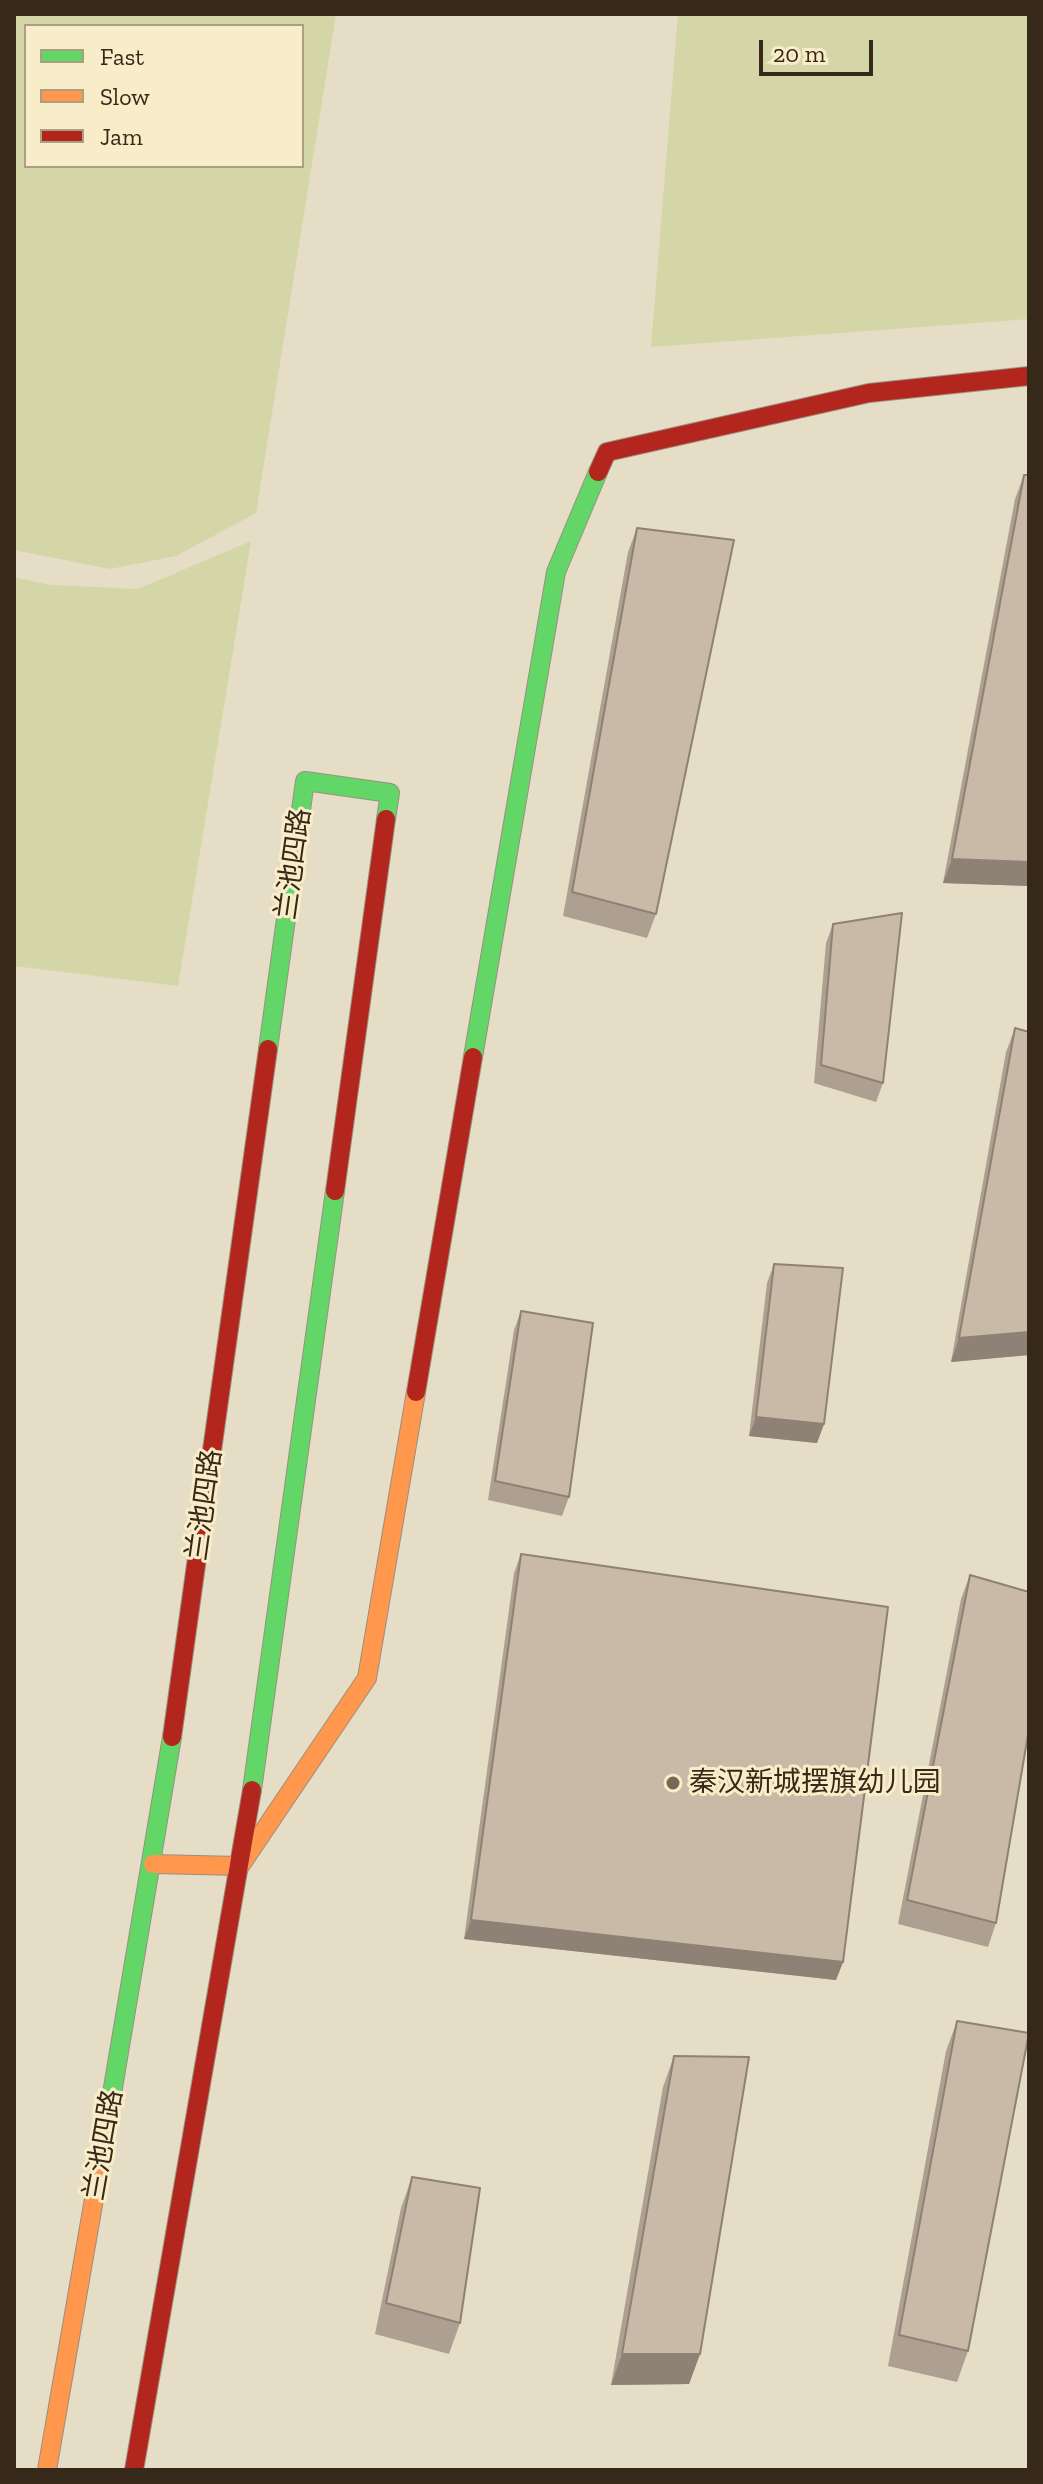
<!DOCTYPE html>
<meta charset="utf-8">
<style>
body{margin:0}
#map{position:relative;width:1043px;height:2484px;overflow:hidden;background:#e5ddc6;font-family:"Zilla Slab",serif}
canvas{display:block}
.frame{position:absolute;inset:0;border:16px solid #372919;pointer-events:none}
.legend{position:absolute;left:24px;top:24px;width:280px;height:144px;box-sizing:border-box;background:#f9edc9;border:2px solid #ab9f83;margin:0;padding:10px 14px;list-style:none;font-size:24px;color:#372919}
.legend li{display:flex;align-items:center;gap:16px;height:40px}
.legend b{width:40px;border:2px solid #ab9f83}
.scale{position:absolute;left:759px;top:40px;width:114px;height:36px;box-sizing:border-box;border:4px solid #372919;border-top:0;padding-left:10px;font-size:24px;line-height:28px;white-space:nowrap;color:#372919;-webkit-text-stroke:6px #f9edc9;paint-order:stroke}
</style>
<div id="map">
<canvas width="1043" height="2484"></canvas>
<div class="frame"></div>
<ul class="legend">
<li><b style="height:10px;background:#63d668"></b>Fast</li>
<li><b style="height:10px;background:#ff974d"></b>Slow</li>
<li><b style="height:10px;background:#b3261e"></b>Jam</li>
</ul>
<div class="scale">20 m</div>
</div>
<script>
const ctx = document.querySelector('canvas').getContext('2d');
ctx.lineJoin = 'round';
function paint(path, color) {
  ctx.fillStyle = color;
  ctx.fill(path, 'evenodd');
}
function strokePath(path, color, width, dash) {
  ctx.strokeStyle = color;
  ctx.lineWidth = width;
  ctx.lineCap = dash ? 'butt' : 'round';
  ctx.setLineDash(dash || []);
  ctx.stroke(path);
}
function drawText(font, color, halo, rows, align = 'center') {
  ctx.font = font + ' "Zilla Slab","Noto Sans SC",serif';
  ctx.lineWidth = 6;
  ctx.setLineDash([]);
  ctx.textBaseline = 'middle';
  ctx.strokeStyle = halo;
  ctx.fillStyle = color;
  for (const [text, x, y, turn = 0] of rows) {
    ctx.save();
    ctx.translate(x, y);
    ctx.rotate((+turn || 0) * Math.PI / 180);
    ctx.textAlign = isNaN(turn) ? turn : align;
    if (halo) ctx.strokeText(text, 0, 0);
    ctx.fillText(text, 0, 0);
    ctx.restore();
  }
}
const green = new Path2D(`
 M14,14H336L256,513L176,556L110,569L14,550ZM302,26V166H26V26Z
 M678,14H1029V319L651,347Z
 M251,541L178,986L14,966V577L50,585L138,589Z`);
const fast = new Path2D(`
 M268,1049L305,781L390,793L386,819
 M473,1057L556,572L598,472
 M252,1790L335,1191
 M103,2147L172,1737`);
const slow = new Path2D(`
 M153,1864L240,1866L367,1678L416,1392
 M47,2470L103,2147`);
const jam = new Path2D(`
 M598,472L607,452L869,393L1029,376
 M335,1191L386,819
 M416,1392L473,1057
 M172,1737L268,1049
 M134,2470L252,1790`);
const wall = new Path2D(`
 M1024,475L1029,886L943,883L1015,499Z
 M637,528L656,914L647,938L563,916L628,552Z
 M833,924L883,1083L876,1102L814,1083L826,943Z
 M1015,1028L1029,1032V1355L951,1362L1006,1052Z
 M774,1264L824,1424L817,1443L749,1436L767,1283Z
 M521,1311L569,1497L562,1516L488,1500L514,1330Z
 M521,1554L843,1962L836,1980L464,1939L514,1573Z
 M970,1575L996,1923L988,1947L898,1924L961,1599Z
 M957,2021L968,2351L957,2382L888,2366L946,2051Z
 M674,2056L700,2354L689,2384L611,2385L663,2087Z
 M412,2177L460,2323L449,2354L375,2334L401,2208Z`);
const shadedWall = new Path2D(`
 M952,859L1029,862V886L943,883Z
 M1029,1332V1355L951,1362L959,1338Z
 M756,1417L824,1424L817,1443L749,1436Z
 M471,1920L843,1962L836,1980L464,1939Z
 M622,2354H700L689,2384L611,2385Z`);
const building = new Path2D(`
 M1024,475H1029V862L952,859Z
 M637,528L734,540L656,914L572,892Z
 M902,913L883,1083L821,1065L833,924Z
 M1015,1028L1029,1032V1332L959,1338Z
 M774,1264L843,1268L824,1424L756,1417Z
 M521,1311L593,1323L569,1497L495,1481Z
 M521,1554L888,1607L843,1962L471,1920Z
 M970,1575L1029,1592V1729L996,1923L907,1900Z
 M957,2021L1029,2033L968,2351L899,2335Z
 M674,2056L749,2057L700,2354H622Z
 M412,2177L480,2188L460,2323L386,2303Z`);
const markers = [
 [673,1783,8,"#746856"]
];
const streetNames = [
 ["兰池四路",294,864,-82],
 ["兰池四路",205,1505,-82],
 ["兰池四路",104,2145,-80]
];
const poiNames = [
 ["秦汉新城摆旗幼儿园",689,1783]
];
paint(green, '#d4d6a7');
strokePath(fast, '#999080', 20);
strokePath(slow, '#999080', 20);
strokePath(jam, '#999080', 20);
strokePath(fast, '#63d668', 18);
strokePath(slow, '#ff974d', 18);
strokePath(jam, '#b3261e', 18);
paint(wall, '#ada090');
paint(shadedWall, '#8d8275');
paint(building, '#c9baa7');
strokePath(building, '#8d8275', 2);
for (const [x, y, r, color] of markers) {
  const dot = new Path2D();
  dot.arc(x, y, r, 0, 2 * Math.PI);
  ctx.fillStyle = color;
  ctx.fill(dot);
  strokePath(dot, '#f9edc9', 3);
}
drawText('28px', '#372919', '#f9edc9', streetNames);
drawText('28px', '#372919', '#f9edc9', poiNames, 'left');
</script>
